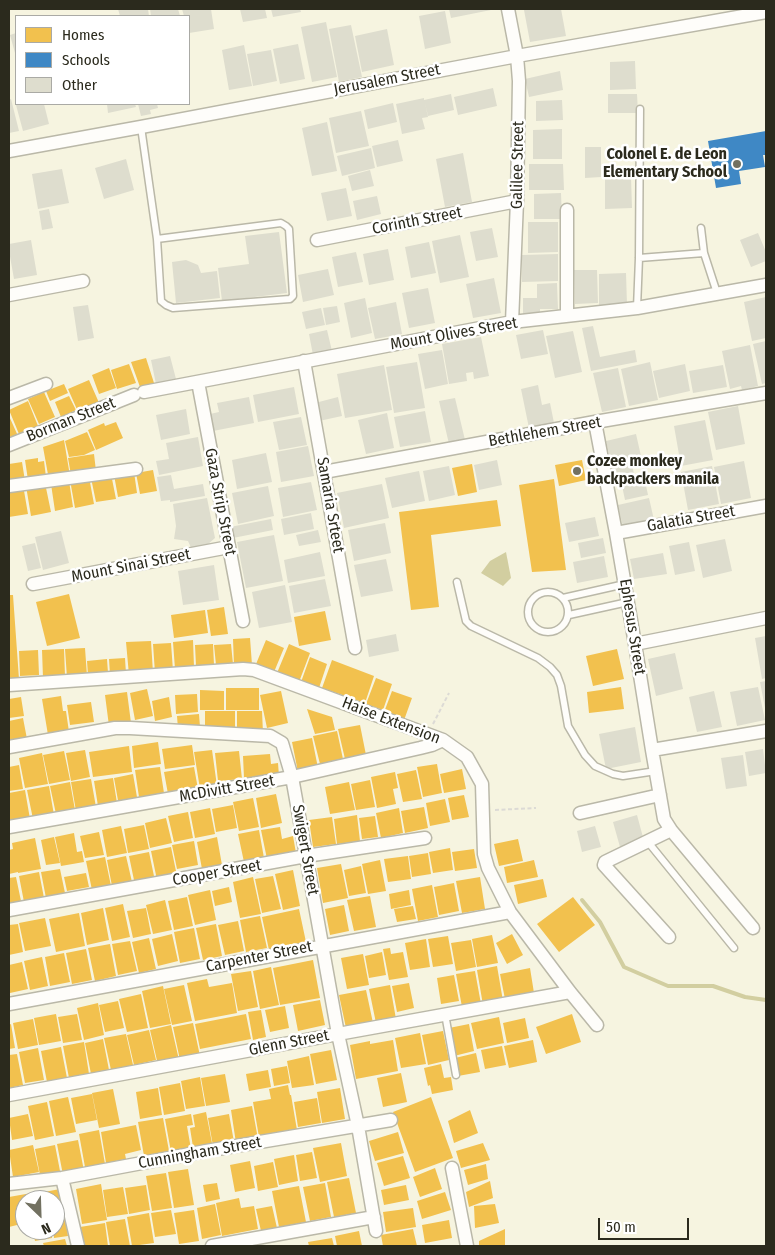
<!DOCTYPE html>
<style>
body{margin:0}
#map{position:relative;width:775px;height:1255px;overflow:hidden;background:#f6f4e0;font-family:"Fira Sans Condensed",sans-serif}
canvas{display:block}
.frame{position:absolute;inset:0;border:10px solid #2b2a1d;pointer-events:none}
.legend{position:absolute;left:15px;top:15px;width:175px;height:90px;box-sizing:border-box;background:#fff;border:1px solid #aaaaa5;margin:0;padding:6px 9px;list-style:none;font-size:15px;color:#2b2a1d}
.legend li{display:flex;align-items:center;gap:10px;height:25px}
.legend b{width:25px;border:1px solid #aaaaa5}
.north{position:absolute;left:15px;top:1190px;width:50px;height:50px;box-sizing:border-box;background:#fff;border:1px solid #aaaaa5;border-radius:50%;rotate:156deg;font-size:14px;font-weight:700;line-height:20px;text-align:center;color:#2b2a1d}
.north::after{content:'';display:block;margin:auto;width:18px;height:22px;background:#727161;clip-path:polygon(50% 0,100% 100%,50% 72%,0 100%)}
.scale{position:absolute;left:598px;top:1218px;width:91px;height:22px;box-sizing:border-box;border:2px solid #2b2a1d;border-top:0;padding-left:6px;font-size:15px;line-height:18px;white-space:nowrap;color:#2b2a1d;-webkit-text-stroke:4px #fff;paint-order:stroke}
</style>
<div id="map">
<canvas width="775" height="1255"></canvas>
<div class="frame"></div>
<ul class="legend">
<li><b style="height:14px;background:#f2c14e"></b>Homes</li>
<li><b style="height:14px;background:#3f88c5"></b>Schools</li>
<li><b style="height:14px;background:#deddce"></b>Other</li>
</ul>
<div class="north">N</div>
<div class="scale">50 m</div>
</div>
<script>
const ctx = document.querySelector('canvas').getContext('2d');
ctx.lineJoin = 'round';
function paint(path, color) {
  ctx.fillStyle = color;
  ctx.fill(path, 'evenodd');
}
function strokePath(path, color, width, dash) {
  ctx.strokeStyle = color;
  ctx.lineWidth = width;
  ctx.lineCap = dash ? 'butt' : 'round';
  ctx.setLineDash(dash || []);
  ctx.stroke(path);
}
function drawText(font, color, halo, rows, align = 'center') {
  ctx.font = font + ' "Fira Sans Condensed",sans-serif';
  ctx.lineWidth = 5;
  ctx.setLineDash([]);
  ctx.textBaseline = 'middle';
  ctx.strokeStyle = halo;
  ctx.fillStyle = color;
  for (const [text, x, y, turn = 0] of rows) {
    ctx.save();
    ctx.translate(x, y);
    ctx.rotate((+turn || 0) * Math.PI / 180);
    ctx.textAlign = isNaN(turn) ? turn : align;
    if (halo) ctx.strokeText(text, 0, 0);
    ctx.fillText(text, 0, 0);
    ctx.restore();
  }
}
const water = new Path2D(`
 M506,552L511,578L503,586L481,573L490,561Z`);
const homes = new Path2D(`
 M146,358L154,383L140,387L131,362Z
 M129,364L136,383L117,389L111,370Z
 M109,368L116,388L99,394L92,375Z
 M89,380L100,405L79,414L68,389Z
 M64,384L68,393L50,401L46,391Z
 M44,392L55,417L39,424L28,399Z
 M69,396L76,410L61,417L55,402Z
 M28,401L38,426L19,434L9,410Z
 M9,416L18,436L9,440Z
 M116,422L123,438L96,450L88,430L104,423L105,426Z
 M87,432L95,450L84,455L69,457L65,441Z
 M64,440L70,476L49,480L43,447Z
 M94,454L96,471L71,475L68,458Z
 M38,458V462L44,461L46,477L28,480L25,460Z
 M582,460L586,480L559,486L555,465Z
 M22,462L25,481L9,484V464Z
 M472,464L477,492L458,496L452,468Z
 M153,470L157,491L140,494L136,473Z
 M134,472L137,493L118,497L114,475Z
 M111,474L116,499L96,502L91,478Z
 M89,477L94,504L75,508L70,480Z
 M554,479L566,570L532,572L519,485Z
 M69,481L73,507L55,511L51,484Z
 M45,483L51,512L31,516L26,486Z
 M23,485L28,514L9,517V487Z
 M497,500L501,526L431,535L439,607L411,610L399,512Z
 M69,594L80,638L47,646L36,602Z
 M9,595H13L19,679H9Z
 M224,607L228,634L211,636L207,610Z
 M205,610L208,633L174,638L171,615Z
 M325,611L331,640L299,646L294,617Z
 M250,638L252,665L234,666L233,639Z
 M193,640L194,667L175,669L173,642Z
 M266,640L284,648L274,672L256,664Z
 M151,641L153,673L129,675L126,642Z
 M171,643L173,671L155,673L153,644Z
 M213,644L214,665L196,666L195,645Z
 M231,644L233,664L216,665L214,645Z
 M289,644L310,653L299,682L277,673Z
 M85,648L87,676L67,678L65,649Z
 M64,649L65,676L43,678L42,650Z
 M617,649L624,679L593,686L586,656Z
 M38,650L39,675L20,676L19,651Z
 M310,657L327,664L319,688L301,682Z
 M125,658L126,674L110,675L109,659Z
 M107,659L108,673L88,675L87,661Z
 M332,660L374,676L365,703L322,688Z
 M376,678L392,684L383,710L366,704Z
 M621,687L624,709L589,713L587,692Z
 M226,688H259V710H226Z
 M147,689L153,716L135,720L130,693Z
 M200,690L224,691V710H200Z
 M281,691L288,723L267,728L260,695Z
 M392,691L412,698L403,723L383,715Z
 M127,692L131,723L109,726L105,695Z
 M197,694L198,712L176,714L175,695Z
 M61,696L63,711H66L69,732L48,735L42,699Z
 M21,697L24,716L9,718V699Z
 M169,697L172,717L155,721L152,701Z
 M91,702L94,722L70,725L67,705Z
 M307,709L332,717L335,730L315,734Z
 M205,711H235V731H205Z
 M237,711H262L263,733L237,734Z
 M199,714L200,727L178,729L177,716Z
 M23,718L27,739L9,742V721Z
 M360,725L366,755L345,759L338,729Z
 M337,731L343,759L320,764L313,736Z
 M312,738L318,768L298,772L292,742Z
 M158,742L161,764L134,768L132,746Z
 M192,745L195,765L165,769L162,749Z
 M129,746L132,772L93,777L89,752Z
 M85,750L90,777L71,781L66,753Z
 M212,750L217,786L200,789L194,752Z
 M64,751L70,780L49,784L43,755Z
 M239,751L242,779L218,781L215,753Z
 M42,753L48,784L25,788L19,758Z
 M270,754L271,764L278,763L279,776L244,778L243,756Z
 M437,764L442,793L423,797L417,767Z
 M19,765L23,789L9,791V767Z
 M160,767L164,793L139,797L135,770Z
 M194,767L198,789L168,794L164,772Z
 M462,769L466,789L444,793L440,774Z
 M416,770L422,799L403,802L397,774Z
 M395,772L398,788L393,789L396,804L377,808L371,777Z
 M133,774L138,803L119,806L114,778Z
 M113,778L117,803L98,806L94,781Z
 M91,779L96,807L76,811L71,782Z
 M370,780L375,807L356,810L351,784Z
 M70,782L75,810L56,814L50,786Z
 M349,782L355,810L330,814L325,787Z
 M49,786L54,815L33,819L27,790Z
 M25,790L30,819L10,822L9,814V793Z
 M276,794L282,823L261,828L256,798Z
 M464,795L469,817L452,820L448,798Z
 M253,798L259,827L239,831L233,802Z
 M445,799L450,822L430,826L426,803Z
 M233,805L237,828L216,832L212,809Z
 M424,807L428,828L405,833L401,811Z
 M210,808L215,834L195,838L190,812Z
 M399,808L403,833L381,838L376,813Z
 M188,812L193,838L174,842L168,816Z
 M357,815L360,841L337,844L334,819Z
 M375,816L378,837L362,839L359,818Z
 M332,817L336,844L313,847L309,820Z
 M166,818L172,843L150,848L145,823Z
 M144,825L149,849L128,853L124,829Z
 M121,826L127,853L107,857L102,830Z
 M280,827L282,839L293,836L296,853L267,859L261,830Z
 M259,830L264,858L244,862L238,834Z
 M99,832L104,855L85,858L80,836Z
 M74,833L77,852L82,851L84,862L61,866L55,837Z
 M54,837L60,863L46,865L41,840Z
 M217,837L222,865L202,869L197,842Z
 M35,838L41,869L18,873V872L9,874V850L13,849L12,843Z
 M518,839L523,861L499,866L494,844Z
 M194,841L198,865L177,869L172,845Z
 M171,847L177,876L157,880L151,851Z
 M450,848L453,870L433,873L429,852Z
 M474,849L477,868L455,871L452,852Z
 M149,852L155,881L135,885L129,856Z
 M428,853L431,874L412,877L409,856Z
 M126,856L132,882L112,886L107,860Z
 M408,856L411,879L388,882L384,859Z
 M105,857L111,886L92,890L86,861Z
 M380,860L386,891L368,894L362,864Z
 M534,860L538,877L507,883L504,867Z
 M341,864L348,898L323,903L317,868Z
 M361,866L366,893L349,896L344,870Z
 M60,869L65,893L46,898L41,872Z
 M293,870L300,906L283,910L275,874Z
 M39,872L44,898L24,902L19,876Z
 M86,873L89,887L67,891L64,877Z
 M273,876L281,909L262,913L255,879Z
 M16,877L21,901L9,904V878Z
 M253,877L261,914L240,918L233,882Z
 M480,877L485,909L462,913L456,881Z
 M543,879L547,897L518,904L514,885Z
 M454,883L459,911L439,915L434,887Z
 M432,885L438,917L418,921L412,889Z
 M229,887L232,902L215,906L212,891Z
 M210,890L216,920L195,925L188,895Z
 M409,890L411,905L391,909L389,894Z
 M370,896L376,927L354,931L347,900Z
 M187,897L193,926L174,930L168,901Z
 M573,897L595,925L559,952L537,924Z
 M165,900L172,930L153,934L146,905Z
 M123,904L130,937L112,941L105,908Z
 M344,905L349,931L330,935L325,909Z
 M413,906L416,919L397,922L394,909Z
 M103,908L109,940L87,945L81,913Z
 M146,908L151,934L133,938L127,911Z
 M299,909L306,942L269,950L262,917Z
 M79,913L85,946L56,952L49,919Z
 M260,916L267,948L246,952L240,920Z
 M45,918L51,946L25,951L19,923Z
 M238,921L244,951L225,955L218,925Z
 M18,924L23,952L9,955V925Z
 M216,924L222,956L203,960L196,928Z
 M194,928L200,959L180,963L174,932Z
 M172,934L178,961L158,966L152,939Z
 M512,934L523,955L507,964L496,943Z
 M492,935L498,963L477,967L472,939Z
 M448,936L453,964L433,967L428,939Z
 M149,938L156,969L139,973L132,942Z
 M426,939L430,967L410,970L405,943Z
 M471,940L476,967L456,971L451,943Z
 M130,941L137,971L118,975L112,944Z
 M110,944L116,976L95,981L88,948Z
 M390,948L391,954L403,952L408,977L389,980L383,949Z
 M86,949L92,980L72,984L66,953Z
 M382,952L386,975L369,978L365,956Z
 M64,953L70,982L50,986L45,957Z
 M363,954L369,985L347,989L341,958Z
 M42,957L48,986L30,990L24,961Z
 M313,960L320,998L280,1005L273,968Z
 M22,962L28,989L10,993L9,965Z
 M497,966L503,1001L483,1005L477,970Z
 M271,967L279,1005L260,1009L253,971Z
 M530,968L534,993L505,999L500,974Z
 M251,971L258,1007L238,1011L231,974Z
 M475,971L481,1004L462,1007L456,974Z
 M454,975L459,1001L441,1004L437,978Z
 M207,979L209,987L232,983L237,1013L195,1021L187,983Z
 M409,983L414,1008L397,1012L392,986Z
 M184,985L192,1021L172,1025L164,989Z
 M390,985L396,1019L376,1023L369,989Z
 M163,986L171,1024L150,1028L142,991Z
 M366,990L373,1023L346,1028L339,995Z
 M141,994L148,1028L127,1032L119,999Z
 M320,1000L325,1025L298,1031L293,1005Z
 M118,1001L124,1028L105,1032L99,1005Z
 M98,1003L104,1035L84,1040L77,1008Z
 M285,1006L289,1028L270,1032L265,1010Z
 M261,1010L266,1037L253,1040L248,1012Z
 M56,1014L61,1041L39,1045L34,1018Z
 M77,1014L82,1040L63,1043L58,1017Z
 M246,1014L251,1039L200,1049L195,1024Z
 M572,1014L581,1042L546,1054L536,1027Z
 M499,1017L504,1043L477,1049L471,1023Z
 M525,1018L529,1038L507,1043L503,1023Z
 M33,1019L38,1045L18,1049L13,1023Z
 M193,1023L200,1056L180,1060L173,1027Z
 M11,1024L15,1048L9,1049V1025Z
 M469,1024L474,1051L454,1056L449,1028Z
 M171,1025L179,1060L158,1065L150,1030Z
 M149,1030L156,1060L134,1065L127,1035Z
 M443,1031L449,1060L428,1065L422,1035Z
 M420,1033L426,1064L401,1068L395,1038Z
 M126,1034L133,1065L111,1070L104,1038Z
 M103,1039L109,1070L91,1074L85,1043Z
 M393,1040L398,1071L356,1079L350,1045L370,1041V1044Z
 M533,1040L537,1062L509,1068L504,1046Z
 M84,1042L89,1074L69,1078L63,1046Z
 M502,1046L506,1065L485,1069L481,1050Z
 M61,1047L67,1078L47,1082L41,1051Z
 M38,1048L44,1080L25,1083L19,1052Z
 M331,1050L337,1080L316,1084L310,1054Z
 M476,1053L480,1072L458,1076L455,1058Z
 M17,1054L23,1085L9,1088V1055Z
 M309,1056L314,1085L292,1088L287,1061Z
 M441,1064L444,1078L451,1077L453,1090L432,1094L430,1085L428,1086L424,1068Z
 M287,1066L290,1083L274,1086L271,1069Z
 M268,1070L271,1087L249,1091L246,1074Z
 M401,1073L407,1102L383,1107L377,1078Z
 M225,1074L230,1102L206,1106L201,1078Z
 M200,1077L205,1106L186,1109L181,1081Z
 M180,1083L185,1111L164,1115L159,1087Z
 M288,1085L290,1095H291L297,1130L259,1137L253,1102L271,1099L269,1089Z
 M158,1088L162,1115L140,1119L136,1092Z
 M340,1088L345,1119L322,1123L317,1092Z
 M113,1089L120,1124L99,1128L92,1093Z
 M92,1094L97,1120L76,1124L71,1098Z
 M68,1097L76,1132L56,1136L49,1101Z
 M431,1097L453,1158L415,1172L393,1112Z
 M317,1098L321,1123L298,1127L294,1102Z
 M47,1102L54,1136L35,1140L28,1106Z
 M252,1106L258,1139L236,1143L231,1110Z
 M470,1110L478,1133L454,1143L448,1121Z
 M206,1112L212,1143L193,1147L190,1128L195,1127L193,1115Z
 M28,1114L33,1136L12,1140L9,1118Z
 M191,1114L193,1125L187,1126L191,1149L171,1152L165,1119Z
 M229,1114L234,1142L213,1146L208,1118Z
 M163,1118L169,1151L144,1156L138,1122Z
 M136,1125L141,1150L125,1154L126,1159L106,1163L101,1132Z
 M99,1130L105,1164L85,1167L79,1134Z
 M398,1132L404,1153L375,1161L369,1141Z
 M78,1140L84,1171L63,1175L57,1144Z
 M341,1143L347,1176L320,1182L313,1148Z
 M483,1143L490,1160L461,1168L456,1151Z
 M33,1145L39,1172L13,1177L9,1150Z
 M55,1145L60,1171L40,1175L35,1149Z
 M312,1152L317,1178L300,1181L296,1155Z
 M294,1155L298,1181L279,1185L274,1159Z
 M403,1156L410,1178L384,1186L377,1163Z
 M250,1161L255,1188L235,1192L230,1165Z
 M273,1162L278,1187L258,1191L254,1166Z
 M486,1164L488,1179L468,1185L464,1170Z
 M435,1168L442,1189L420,1197L413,1177Z
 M188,1169L194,1205L174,1208L168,1172Z
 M166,1173L172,1208L152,1211L146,1176Z
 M349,1178L356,1213L334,1217L327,1182Z
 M490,1181L493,1198L469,1207L466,1192Z
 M217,1183L220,1199L206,1202L203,1185Z
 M325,1183L331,1217L310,1221L303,1187Z
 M101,1184L107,1220L82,1224L76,1189Z
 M146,1185L150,1210L129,1214L125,1188Z
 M406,1185L409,1200L384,1205L381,1190Z
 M299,1186L306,1222L279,1227L272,1191Z
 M123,1187L128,1214L107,1217L103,1190Z
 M60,1189L64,1215L55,1217V1200H41L39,1193Z
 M37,1192L38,1200H25V1223L9,1227V1197Z
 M445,1192L451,1210L422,1219L417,1201Z
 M239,1198L241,1208L254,1206L258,1229L222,1236L216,1203Z
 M215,1204L221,1235L202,1239L197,1208Z
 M495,1204L499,1223L475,1228L474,1206Z
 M272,1206L277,1228L261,1231L256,1209Z
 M413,1208L416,1227L386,1232L383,1212Z
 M171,1210L176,1234L155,1237L151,1213Z
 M194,1210L199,1241L179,1244L174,1213Z
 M149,1213L154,1243L132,1246L127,1217Z
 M65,1217L68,1236L54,1238L53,1230H55V1219Z
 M125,1219L130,1246H110L106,1222Z
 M449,1220L452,1238L425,1243L422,1225Z
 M105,1223L108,1246H83L80,1227Z
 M413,1229L417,1246H383L381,1235Z
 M505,1229V1246H479V1241Z
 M33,1230H51L52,1238L35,1241Z
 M359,1231L362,1246H337L335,1236Z
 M332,1238L334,1246H309L308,1242Z
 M65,1239L67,1246H44L43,1243Z`);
const schools = new Path2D(`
 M766,131V155H763L765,167L739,171L741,184L716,188L708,141Z`);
const stream = new Path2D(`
 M582,900L600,922L624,967L668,986H713L745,997L766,1000`);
const building = new Path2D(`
 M118,9H148L149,16H120Z
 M150,9H178L180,16H151Z
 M182,9H211L214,29L189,33V16H184Z
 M240,9H265L267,18L243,22Z
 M271,9H300L301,12L273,17Z
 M449,9H491V10L451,18Z
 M532,9H561L566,36L530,42L524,10Z
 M445,11L451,43L425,49L419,16Z
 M326,22L337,77L312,82L301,27Z
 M351,25L362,77L339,82L329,29Z
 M387,29L394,65L362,72L355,36Z
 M16,33V52L15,53L10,35Z
 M298,44L305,79L280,84L273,49Z
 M244,45L252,86L229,90L222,50Z
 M271,50L277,81L253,86L247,54Z
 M635,61L636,89L610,90V62Z
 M560,71L563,90L529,97L525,79Z
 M493,88L497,106L458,115L454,97Z
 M451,94L454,110L428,116L425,103L428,117L422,118L425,129L402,134L396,104L424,98V100Z
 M608,94H637L638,113H608Z
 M11,99L19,131L9,133V100Z
 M562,100L563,120L536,121V101Z
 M393,103L397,122L368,129L364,110Z
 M21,104H44L49,124L23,131L16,105Z
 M107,104H135L136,107L108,113Z
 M138,104H157L158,108L150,110L151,114L141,116Z
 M361,111L369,146L336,153L329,118Z
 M327,122L337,171L312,176L302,128Z
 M562,129V159H533V130Z
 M398,140L403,161L377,167L372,146Z
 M585,147H601V177L585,178Z
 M371,148L375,168L342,176L337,156Z
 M463,153L472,202L445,207L436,159Z
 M126,159L134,190L104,199L95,168Z
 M529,164H563L564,190H529Z
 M62,169L69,203L38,209L32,174Z
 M370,170L374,186L352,191L348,176Z
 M605,177H631L632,208L605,209Z
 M346,188L352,216L327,221L321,193Z
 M561,193L562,219H534V194Z
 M377,196L381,214L357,220L353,201Z
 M49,209L53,228L42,230L39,211Z
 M528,222H558V252L528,253Z
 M492,228L498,257L476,261L470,232Z
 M279,232L287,293L222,301L218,268L249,264L245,236Z
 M758,233L766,252V261L751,267L740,240Z
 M460,235L469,277L440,283L432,241Z
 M31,240L37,275L14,279L9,251V244Z
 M429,242L436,273L411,278L405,247Z
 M388,249L394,280L369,285L363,254Z
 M356,252L363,282L338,287L332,257Z
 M558,254V281L522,282V255Z
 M186,260L198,265L201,273L217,271L220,298L176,303L172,262Z
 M328,269L334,295L303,302L298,275Z
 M574,270H597L598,303L575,304Z
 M626,273L627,305L599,306V274Z
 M494,278L501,313L473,318L466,284Z
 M557,283L558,309H540V316H523V298H537V284Z
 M428,288L435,323L409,328L402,293Z
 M766,297V338L752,341L744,302Z
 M365,298L372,333L351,338L344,303Z
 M396,302L402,334L375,339L368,308Z
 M88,305L94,338L78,341L73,307Z
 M337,306L340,322L326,325L323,308Z
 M321,308L325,325L306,329L302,312Z
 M593,326L600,357L635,350L637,362L591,371L582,328Z
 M327,330L332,351L313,355L309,334Z
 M543,330L548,354L521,359L516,335Z
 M573,331L582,372L555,378L546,336Z
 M481,337L489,376L474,379L473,372L466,373L467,381L449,384L442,344Z
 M766,341V383L762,384L753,344Z
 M750,345L758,386L742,390L741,386L730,389L722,351Z
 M442,350L448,384L425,389L418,354Z
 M170,356L176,379L156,384L151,360Z
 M417,362L425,408L394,413L386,367Z
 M650,362L658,400L629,406L621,369Z
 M685,364L690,391L659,398L653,371Z
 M384,365L392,410L345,418L337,374Z
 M723,365L727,387L693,393L689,371Z
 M618,368L626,407L602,412L593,373Z
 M538,385L542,405L550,403L554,423L529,428L521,389Z
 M294,387L299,414L258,422L253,395Z
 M249,397L254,423L213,431L210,414L219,412L217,403Z
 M338,397L342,416L319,421L315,403Z
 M455,398L465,440L449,444L439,401Z
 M738,406L745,444L716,450L708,412Z
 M186,409L190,434L161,440L156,415Z
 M425,411L431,442L400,447L394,417Z
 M387,413L394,448L366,454L358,420Z
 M301,417L307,445L279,450L273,422Z
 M705,420L713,460L681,466L674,426Z
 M636,434L641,456L611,463L606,441Z
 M198,437L203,466L159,475L156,461L169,459L166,443Z
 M308,446L314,476L281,482L276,452Z
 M266,453L272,482L237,489L232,460Z
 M497,460L502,485L479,490L474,465Z
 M631,460L634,474L612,479L609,465Z
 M744,461L751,498L721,504L714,467Z
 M449,466L455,495L429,501L423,471Z
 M712,466L719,504L688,510L681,472Z
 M419,471L425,501L392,508L385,478Z
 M171,475L174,489L203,484L205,496L170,502V500L161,501L157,477Z
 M644,476L648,495L625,500L621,481Z
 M311,482L317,510L283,517L278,488Z
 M382,484L389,518L344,528L337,493Z
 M268,486L274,516L238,524L232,493Z
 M207,498L215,538L207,545L192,550L188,541L174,539L176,526L173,504Z
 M649,498L654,520L623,527L618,505Z
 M311,513L314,529L284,535L281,519Z
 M595,517L599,536L569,542L565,523Z
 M271,519L273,530L233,538L230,527Z
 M385,523L391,553L354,561L348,530Z
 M318,530L321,542L299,546L296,535Z
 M61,531L69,563L43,570L35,537Z
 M274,535L283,581L246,588L237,542Z
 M603,538L606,553L581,558L578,543Z
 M725,539L732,571L703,578L696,545Z
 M689,542L695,571L675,575L669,546Z
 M35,543L41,568L28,571L22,546Z
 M320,552L325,576L288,583L284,560Z
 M663,553L667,574L634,579L630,559Z
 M604,556L608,577L577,583L573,562Z
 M386,559L393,591L361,597L354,565Z
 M214,565L219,600L183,605L178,571Z
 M325,579L331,606L294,613L289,586Z
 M285,585L292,622L259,628L252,592Z
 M396,634L399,651L369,657L366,640Z
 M766,636V678L762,679L755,638Z
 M675,653L683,689L656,696L648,659Z
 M766,681V707L765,708L760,682Z
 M758,687L765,720L737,726L730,692Z
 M714,691L722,727L697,732L689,697Z
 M635,727L641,762L606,769L599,734Z
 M763,749L766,773L749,776L745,752Z
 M743,755L747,786L726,789L721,758Z
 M637,815L644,841L620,847L613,822Z
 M595,826L601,847L582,852L577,831Z`);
const path = new Path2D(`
 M433,724L449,693
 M495,810L536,808`);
const service = new Path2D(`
 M141,127L157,239L281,223L286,226L289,229L293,296L290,299L173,308L166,305L161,301L157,239
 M701,228L704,253L717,293
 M639,258L704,253
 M637,308L639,258L640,109
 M457,582L466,621L471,626L538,658L550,667L557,675L561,686L568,726L585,755L595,766L613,774L623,776L656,771
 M528 612a20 20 0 1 1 40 0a20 20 0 1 1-40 0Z
 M563,598L625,584
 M569,615L628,602
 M648,842L734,948
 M445,1014L456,1075`);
const minor = new Path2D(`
 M508,9L517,56L519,81L517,201L512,322
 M9,151L141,127L517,56L766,12
 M567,210V316
 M317,240L517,201
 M9,295L83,281
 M304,361L355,648
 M198,382L243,621
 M144,392L512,322L637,308L766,285
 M9,398L46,384
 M595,422L616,533L635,644L652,750L664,819L671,830L753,928
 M9,445L134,395
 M324,472L595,422L766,393
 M9,486L136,469
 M616,533L766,506
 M33,584L229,547
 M635,644L766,618
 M9,685L243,669L254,670L443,740L467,757L482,784L484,854L488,868L510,912L570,992L597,1025
 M9,747L115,728H130L270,736L282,743L292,777L338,1034L358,1126L376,1231
 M652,750L766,731
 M580,813L660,795
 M9,827L292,777L420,748L432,745L443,740
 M9,910L306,856L425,838
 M669,937L604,865L605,862L671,830
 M9,1004L510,912
 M9,1095L338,1034L570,992
 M452,1168L467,1246
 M62,1178L78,1246
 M9,1184L62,1178L206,1151L391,1120
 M212,1246L374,1217`);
const markers = [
 [737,164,5,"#727161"],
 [577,471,5,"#727161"]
];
const streetNames = [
 ["Jerusalem Street",387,80,-11],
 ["Galilee Street",518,165,-89],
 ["Corinth Street",417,221,-11],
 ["Mount Olives Street",454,334,-10],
 ["Borman Street",71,420,-22],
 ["Bethlehem Street",545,432,-10],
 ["Gaza Strip Street",220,502,79],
 ["Samaria Srteet",330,505,80],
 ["Galatia Street",691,519,-10],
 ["Mount Sinai Street",131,566,-11],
 ["Ephesus Street",632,627,81],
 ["Haise Extension",391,721,21],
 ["McDivitt Street",227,789,-10],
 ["Swigert Street",305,850,80],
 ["Cooper Street",217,873,-10],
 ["Carpenter Street",259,957,-11],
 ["Glenn Street",289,1043,-11],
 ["Cunningham Street",200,1153,-10]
];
const poiNames = [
 ["Colonel E. de Leon",727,155],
 ["Elementary School",727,173],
 ["Cozee monkey",587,462,"left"],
 ["backpackers manila",587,480,"left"]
];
paint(water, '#d2cea0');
paint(homes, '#f2c14e');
paint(schools, '#3f88c5');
strokePath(stream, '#d2cea0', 4);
paint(building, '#deddce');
strokePath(service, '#bab8a8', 9);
strokePath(minor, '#bab8a8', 15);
strokePath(path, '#dcdad5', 2, [4, 2.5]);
strokePath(service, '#fefdfa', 6);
strokePath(minor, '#fefdfa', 12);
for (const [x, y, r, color] of markers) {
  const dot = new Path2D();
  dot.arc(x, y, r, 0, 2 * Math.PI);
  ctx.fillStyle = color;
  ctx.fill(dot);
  strokePath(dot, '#fff', 2);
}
drawText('16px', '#2b2a1d', '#fff', streetNames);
drawText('bold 16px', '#2b2a1d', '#fff', poiNames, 'right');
</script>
